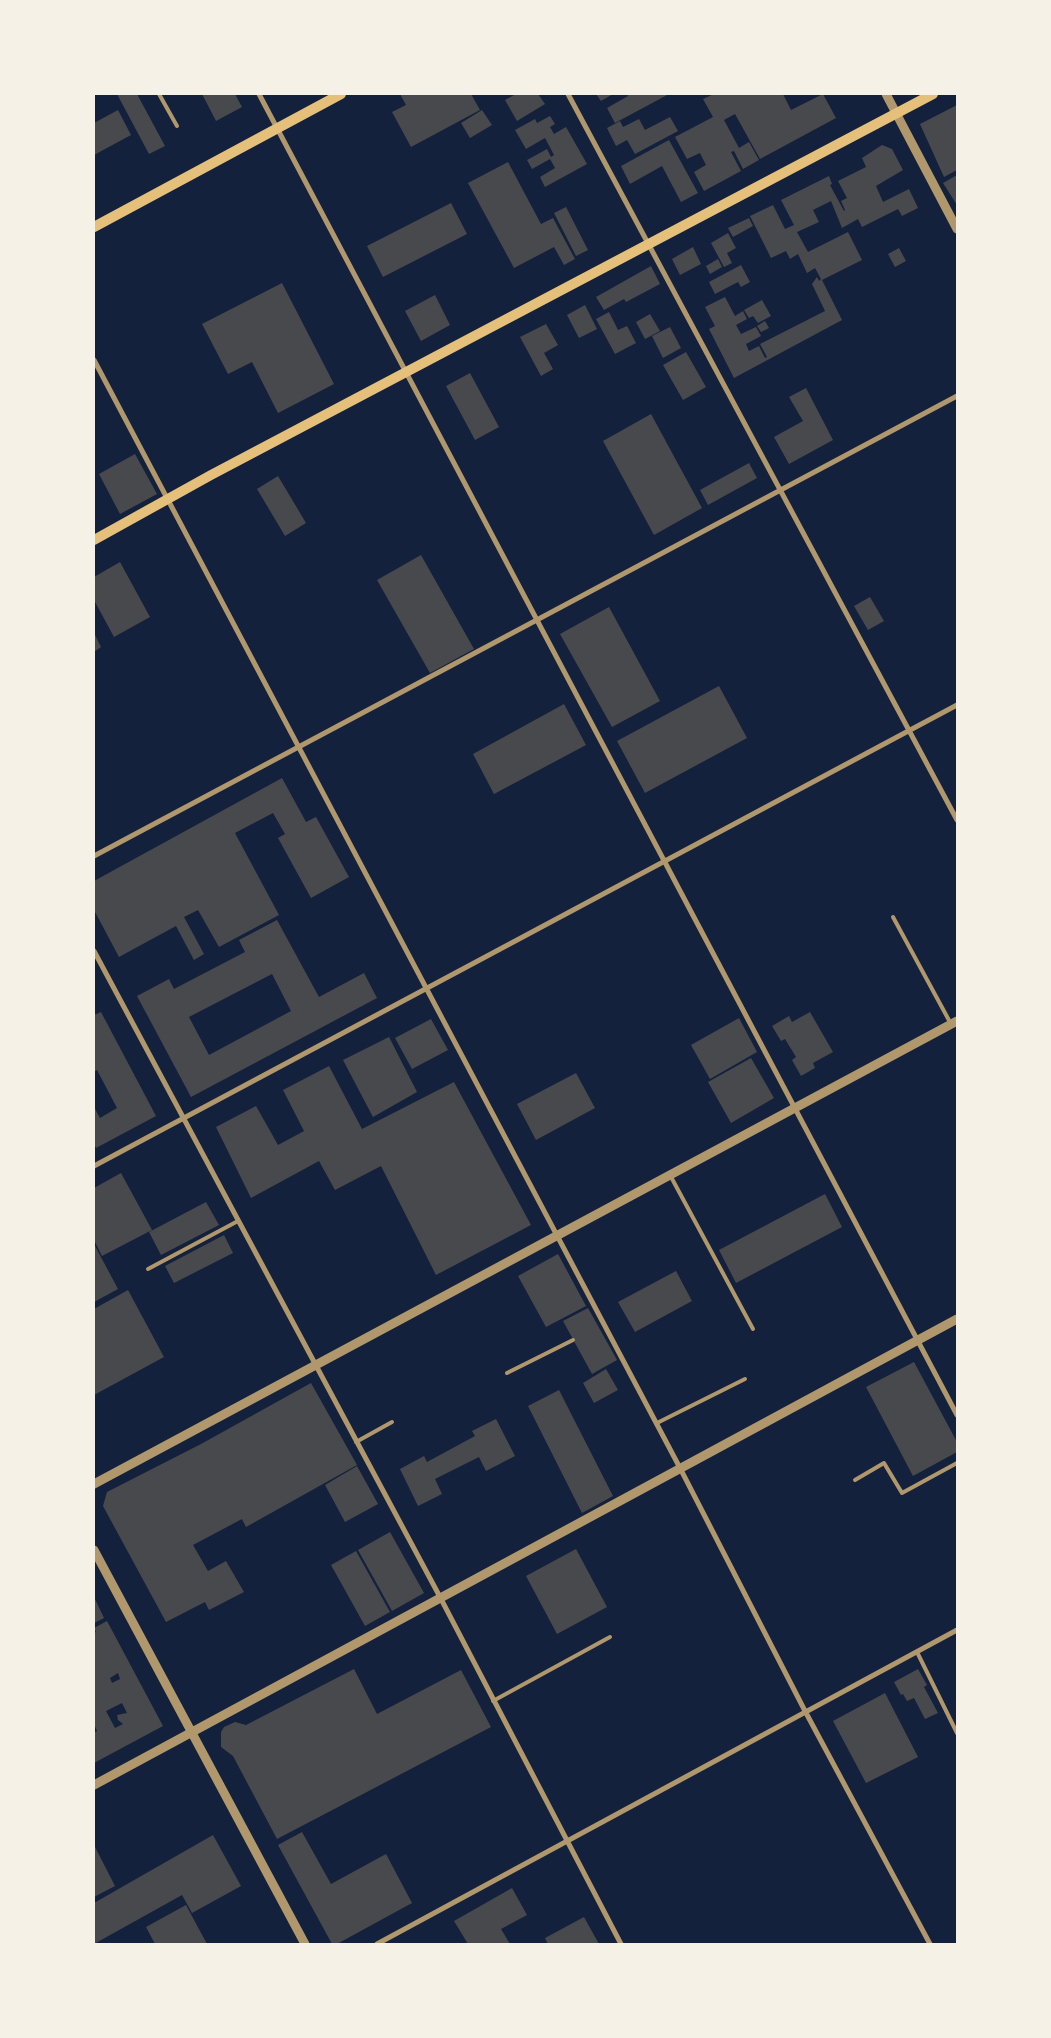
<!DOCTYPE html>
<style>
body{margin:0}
#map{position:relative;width:1051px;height:2038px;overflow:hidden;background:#14213d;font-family:"Open Sans",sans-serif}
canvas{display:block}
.frame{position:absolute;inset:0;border:95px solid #f6f1e7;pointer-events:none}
</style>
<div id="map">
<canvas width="1051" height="2038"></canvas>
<div class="frame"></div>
</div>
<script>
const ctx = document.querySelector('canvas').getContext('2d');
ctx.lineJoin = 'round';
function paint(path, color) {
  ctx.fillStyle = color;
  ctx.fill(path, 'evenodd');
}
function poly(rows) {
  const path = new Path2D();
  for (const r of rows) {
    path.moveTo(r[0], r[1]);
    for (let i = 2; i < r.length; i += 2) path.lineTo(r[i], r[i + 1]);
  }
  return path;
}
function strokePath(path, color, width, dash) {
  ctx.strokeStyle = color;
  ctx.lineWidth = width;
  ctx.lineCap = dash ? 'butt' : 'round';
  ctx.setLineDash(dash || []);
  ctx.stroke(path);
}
const building = poly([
 [117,94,137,94,165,146,149,154],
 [202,94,235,94,242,107,216,121],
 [400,94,471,94,480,110,411,147,392,112,406,105],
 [516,94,538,94,545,104,517,121,505,100],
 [596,94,613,94,601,101],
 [627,94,669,94,615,123,607,108,628,96],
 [714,94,783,94,791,110,823,94,836,118,760,159,735,114,724,120,739,148,749,142,759,160,743,169,734,151,731,152,741,171,704,191,694,172,706,165,700,153,687,159,675,137,713,117,703,99],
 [957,105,957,170,944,177,920,124],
 [118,110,131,135,94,155,94,123],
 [482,110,492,125,470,138,461,123],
 [550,116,555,124,550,127,554,134,566,127,587,164,545,187,540,177,555,168,550,159,532,169,527,160,547,149,551,157,554,155,545,138,526,149,515,130,535,119,537,123],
 [670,117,678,131,635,154,627,140,616,146,607,128,620,121,623,127,639,119,645,130],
 [669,140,698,193,681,202,662,166,630,184,621,166],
 [882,145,892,149,903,170,876,186,883,202,909,189,918,208,902,216,898,209,862,227,858,219,842,228,831,201,813,210,819,222,797,232,808,252,848,232,862,260,822,280,842,320,734,378,709,329,715,326,705,307,725,297,735,316,743,311,747,319,736,325,741,334,756,327,761,336,746,344,749,351,759,346,765,358,767,357,760,344,825,311,812,284,817,277,819,281,821,279,815,268,807,273,798,254,790,259,786,251,771,258,750,216,773,205,785,229,794,225,781,200,829,176,832,184,830,185,844,211,845,210,841,201,847,198,838,181,866,167,862,158],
 [508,162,541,224,553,218,575,259,564,265,554,247,514,268,468,183],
 [957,175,957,205,943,183],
 [451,203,467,234,383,277,367,246],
 [566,207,588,250,576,256,554,213],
 [749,218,753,226,733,237,728,228],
 [728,233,736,248,727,253,732,263,724,267,711,243],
 [693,247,701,264,680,275,672,259],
 [899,248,906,261,895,267,888,254],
 [718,259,722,267,710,274,706,266],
 [741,265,750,282,741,287,738,282,715,294,709,282],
 [651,266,660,284,626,302,624,299,604,310,596,297],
 [282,283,334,384,278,413,252,362,228,374,202,324],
 [435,295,450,325,421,341,405,311],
 [762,300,771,316,758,323,753,316,749,318,744,310],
 [585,305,597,329,579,338,567,315],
 [609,312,618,330,627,326,636,343,615,354,596,319],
 [650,314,660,331,645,339,636,322],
 [765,321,769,328,761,332,757,326],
 [546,324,558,345,544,353,553,369,541,376,520,337],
 [670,327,681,348,663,358,652,336],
 [686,352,706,387,683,400,663,365],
 [470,373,499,427,475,440,446,386],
 [806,388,833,440,789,464,774,437,803,421,789,397],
 [651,414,702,508,654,535,603,441],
 [135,454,157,494,120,514,99,474],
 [749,463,757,478,708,505,700,490],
 [278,476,306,523,285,536,257,489],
 [421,555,474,649,430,673,377,580],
 [120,562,150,617,114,637,94,600,94,577],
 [870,597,884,621,868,630,854,606],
 [609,607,660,701,612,727,560,634],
 [94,633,101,647,94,652],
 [719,686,747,738,645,793,617,741],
 [564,704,586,745,494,794,473,754],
 [282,778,306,822,316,817,349,877,311,898,278,838,285,834,273,813,235,833,279,915,219,947,198,910,184,917,204,954,194,960,176,926,119,957,94,910,94,881],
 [277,920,319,997,364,973,377,998,191,1097,137,996,169,979,174,989,245,952,239,940],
 [272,974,291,1011,209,1055,189,1017],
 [101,1012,156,1116,96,1148,94,1144,94,1107,100,1118,117,1108,97,1070,94,1072,94,1015],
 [810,1012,833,1052,813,1063,815,1068,801,1076,792,1060,796,1057,785,1039,781,1041,772,1026,789,1016,792,1022],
 [739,1018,757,1052,710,1079,691,1045],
 [431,1019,448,1050,412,1069,395,1038],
 [389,1037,417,1092,373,1117,343,1060],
 [751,1058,774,1098,731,1123,708,1082],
 [329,1066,362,1129,454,1082,531,1225,436,1275,381,1166,335,1190,319,1161,251,1198,216,1127,256,1106,278,1145,304,1131,283,1090],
 [576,1073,595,1108,536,1140,517,1104],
 [121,1173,152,1230,102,1256,94,1240,94,1188],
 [825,1194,842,1227,736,1283,719,1250],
 [206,1202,219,1225,161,1255,149,1232],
 [224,1235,233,1253,174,1283,165,1266],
 [94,1244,118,1289,94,1302],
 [558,1254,586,1306,546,1327,518,1276],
 [676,1271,692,1301,635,1332,618,1302],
 [128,1290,164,1357,94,1395,94,1309],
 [588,1308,617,1360,592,1374,563,1321],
 [914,1362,957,1442,957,1452,913,1476,866,1387],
 [606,1369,618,1390,594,1403,583,1383],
 [311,1383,357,1465,246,1527,242,1519,193,1545,208,1571,226,1561,244,1592,209,1610,205,1602,166,1622,103,1506,107,1492,201,1444],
 [559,1390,613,1496,582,1513,528,1406],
 [496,1419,515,1456,486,1471,479,1457,435,1479,442,1494,418,1506,400,1469,424,1456,427,1462,475,1436,472,1431],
 [357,1466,378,1504,345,1522,325,1485],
 [390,1532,424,1593,392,1611,358,1550],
 [576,1549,607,1607,557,1634,526,1576],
 [356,1551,390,1612,365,1626,331,1565],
 [94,1597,104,1618,94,1623],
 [107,1621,163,1726,94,1763,94,1733,97,1731,94,1724,94,1633,96,1632,94,1628],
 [118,1673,120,1679,112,1683,110,1678],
 [122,1703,127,1713,117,1715,118,1720,123,1724,115,1728,106,1711],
 [354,1669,377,1714,461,1670,491,1727,277,1839,233,1756,221,1747,221,1732,224,1727,235,1722,246,1725],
 [918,1669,927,1685,924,1687,938,1713,925,1719,914,1698,907,1701,903,1694,901,1695,894,1682],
 [885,1693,918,1757,866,1783,833,1721],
 [302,1832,331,1884,386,1854,412,1903,337,1944,332,1944,278,1845],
 [213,1835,241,1886,192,1913,182,1895,94,1944,94,1903],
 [94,1845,115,1886,94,1897],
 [512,1888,527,1915,501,1929,510,1944,468,1944,454,1921],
 [186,1905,207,1944,155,1944,146,1927],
 [584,1917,599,1944,548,1944,545,1938]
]);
const service = poly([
 [159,94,177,126],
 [893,917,951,1024],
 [670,1175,753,1329],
 [148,1269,238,1221],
 [507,1373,573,1340],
 [657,1423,745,1379],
 [356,1442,392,1422],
 [855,1480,884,1463,902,1493,957,1463],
 [917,1652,957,1733],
 [493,1701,610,1637]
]);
const minor = poly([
 [259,94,957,1415],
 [568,94,957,820],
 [94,360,680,1468,805,1711,930,1944],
 [94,856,957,396],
 [94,951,440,1597,621,1944],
 [94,1166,957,705],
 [377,1944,957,1630]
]);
const tertiary = poly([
 [886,94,957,229],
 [94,1484,957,1021],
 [94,1550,305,1944],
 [94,1785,957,1319]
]);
const secondary = poly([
 [94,227,341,94],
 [94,540,211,475,933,94]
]);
paint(building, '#48494c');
strokePath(service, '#b1986c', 4);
strokePath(minor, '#b1986c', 5);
strokePath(tertiary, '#b1986c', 9);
strokePath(secondary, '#e5c07b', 10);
</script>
